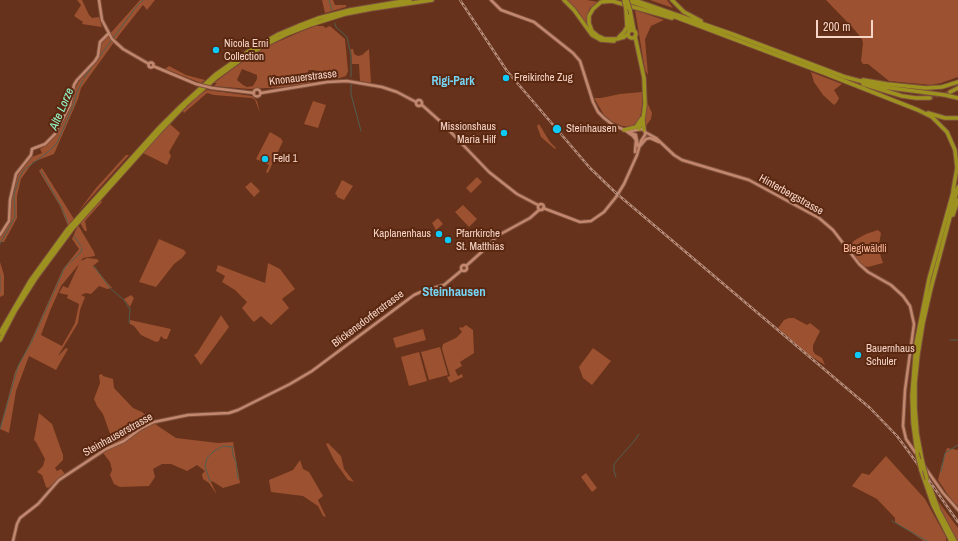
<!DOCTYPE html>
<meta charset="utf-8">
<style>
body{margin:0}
#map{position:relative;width:958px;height:541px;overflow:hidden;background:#66321b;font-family:"Archivo Narrow",sans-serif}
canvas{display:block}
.scale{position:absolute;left:816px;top:20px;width:57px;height:18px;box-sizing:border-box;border:2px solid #f6d5c7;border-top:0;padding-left:5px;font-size:12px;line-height:14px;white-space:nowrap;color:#f6d5c7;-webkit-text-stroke:3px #5a2710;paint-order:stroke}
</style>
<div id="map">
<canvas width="958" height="541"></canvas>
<div class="scale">200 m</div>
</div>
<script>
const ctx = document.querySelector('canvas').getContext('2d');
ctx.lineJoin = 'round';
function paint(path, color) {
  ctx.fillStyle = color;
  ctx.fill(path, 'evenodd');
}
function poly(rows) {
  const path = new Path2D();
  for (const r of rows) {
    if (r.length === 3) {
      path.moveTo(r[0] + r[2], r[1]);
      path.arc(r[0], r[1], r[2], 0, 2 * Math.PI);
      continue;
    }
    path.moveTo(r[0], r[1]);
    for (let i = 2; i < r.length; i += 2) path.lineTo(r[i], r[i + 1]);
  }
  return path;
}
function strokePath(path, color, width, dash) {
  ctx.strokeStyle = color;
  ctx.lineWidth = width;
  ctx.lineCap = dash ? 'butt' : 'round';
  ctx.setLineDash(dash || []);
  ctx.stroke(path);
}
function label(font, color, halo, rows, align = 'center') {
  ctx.font = font + ' "Archivo Narrow",sans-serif';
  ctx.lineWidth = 4;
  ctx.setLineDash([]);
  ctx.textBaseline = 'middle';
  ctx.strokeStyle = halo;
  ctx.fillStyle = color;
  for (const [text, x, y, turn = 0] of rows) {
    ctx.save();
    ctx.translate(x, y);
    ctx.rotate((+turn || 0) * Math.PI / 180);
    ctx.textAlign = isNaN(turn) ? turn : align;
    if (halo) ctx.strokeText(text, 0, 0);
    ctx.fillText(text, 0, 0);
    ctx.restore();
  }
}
const green = poly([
 [77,0,82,0,89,15,92,18,99,17,102,27,82,24,83,22,74,16,81,5],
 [140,0,155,0,147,10,143,5,120,34,81,88,78,99,54,154,33,162,21,179,17,196,17,218,4,242,0,242,0,237,10,222,11,197,17,176,32,157,42,153,40,149,53,139,60,129,72,104,75,88,80,80,89,70,100,56,100,45],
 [322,0,333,0,335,5,346,5,346,7,325,13],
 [567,0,587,0,598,2,590,8,587,16,587,25,578,11],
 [650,0,667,0,673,8],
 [826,0,958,0,958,77,941,83,931,85,889,81,868,64,863,64,861,61,863,43,862,39,853,28],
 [635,10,664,20,651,26,645,39,648,75,645,70],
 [315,26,324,26,325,28,330,26,345,39,348,71,346,76,340,78,320,79,319,79,321,71,308,70,310,83,285,87,249,89,214,86,217,83,214,83,238,65,264,48,300,32],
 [242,69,257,75,257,79,253,86,247,87,243,85,237,80],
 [351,49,353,49,354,54,358,56,362,55,369,49,371,83,360,81,359,64,352,64],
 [169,66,186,75,205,80,201,83,165,69],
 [811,72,842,84,834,90,839,98,837,102,834,105,823,95,814,82],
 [207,90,252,96,257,101,260,113,255,100,252,98,214,95,207,93,184,113,183,111,198,96],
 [642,92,642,107,640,118,638,122,631,127,622,126,611,121,604,115,594,98,601,98,620,94],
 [313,101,326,105,318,128,304,124],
 [647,102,652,113,651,119,646,126,645,125],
 [170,124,180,133,169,152,171,156,167,165,143,153],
 [539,124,550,142,556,148,555,149,541,137,537,126],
 [270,132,282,139,281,140,283,141,268,173,266,172,269,165,256,159],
 [126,155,129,155,78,212,96,188],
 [42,168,74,219,68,226,60,206,39,171],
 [477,177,482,182,471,193,466,188],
 [342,180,353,186,344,200,337,197,337,195,335,194],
 [251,182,260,191,254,197,245,187],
 [101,200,102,202,85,221,87,231,85,231,80,223],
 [463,205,477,219,469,227,455,212],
 [438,218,443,224,436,230,432,223],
 [78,225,94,252,95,256,83,258,81,261,87,258,97,259,99,261,93,266,112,288,107,289,99,286,91,294,86,293,81,295,85,297,80,310,78,323,58,356,66,348,68,349,56,370,29,356,16,391,9,433,0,429,15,372,30,343,63,269,79,249,72,239],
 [79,264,68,288,63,286,59,293,68,295,67,298,79,304,75,323,62,346,41,335,50,311,61,286],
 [878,230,881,233,879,244,879,251,883,263,868,267,864,266,857,260,847,247,855,240,866,234],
 [159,239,184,250,186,253,182,258,174,264,156,287,139,282],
 [0,262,4,275,4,295,0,297],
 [268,263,280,269,295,289,282,299,289,308,271,325,261,316,254,322,251,319,242,308,247,302,235,290,222,282,225,276,216,271,218,265,265,283],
 [131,295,134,298,130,307,124,299],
 [221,315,229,327,201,365,194,355,197,353],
 [789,318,794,318,807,325,810,323,820,331,813,345,813,351,815,354,822,358,825,365,809,355,778,328,784,320],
 [130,320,171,329,167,339,164,339,161,336,159,341,156,342,141,335,134,326,130,324],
 [466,325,473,330,474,353,460,362,462,366,455,370,458,376,462,374,463,377,450,383,447,377,450,376,442,349,443,344,456,338,462,332,459,328,461,327,462,328],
 [423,329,426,340,396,348,393,338],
 [440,347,448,375,429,380,421,352],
 [593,348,611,361,592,385,583,378,579,367],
 [419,352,427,381,409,386,401,357],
 [102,374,103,376,113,379,114,388,133,408,142,412,158,426,176,438,218,443,233,442,240,483,223,488,212,481,211,482,217,495,209,483,203,479,202,474,205,471,197,465,187,471,171,464,162,464,153,469,155,477,149,486,120,487,114,484,110,475,112,470,110,462,100,449,105,443,113,442,103,414,97,406,94,399,100,383,99,375],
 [39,413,52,424,63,455,63,460,55,468,57,471,61,469,65,474,48,488,46,487,42,475,37,472,43,466,45,459,36,442,34,440],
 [328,443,341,456,344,469,354,482,348,480,335,462,326,444],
 [947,448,958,450,958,506,952,501,938,480,941,467],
 [886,456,925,499,946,537,946,541,924,541,895,522,895,518,877,499,852,486,862,473,869,475],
 [300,460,303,469,309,472,323,496,318,500,326,517,323,516,318,506,303,496,271,492,269,480,293,470],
 [586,473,597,488,592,492,581,477],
 [935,497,958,528,958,541,955,538]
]);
const stream = poly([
 [329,0,332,10],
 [335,23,336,27,347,37,351,55,351,77],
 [84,78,136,7,143,0],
 [351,84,351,94,361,131],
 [41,171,61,206,68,223],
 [74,236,81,246],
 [0,244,15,217,14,194,20,176,24,170,48,152,57,143,74,104,77,92,83,80],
 [94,266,110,288],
 [0,275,0,291],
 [111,289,124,300,129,308,130,308,129,323],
 [950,340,958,340],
 [0,429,18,366,32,341,65,267,81,252,82,248],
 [233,447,232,447,233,455,236,462,238,479],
 [941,472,945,453,958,445],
 [616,477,614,471,614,464,635,440,639,434],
 [210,481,205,467,207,458,213,452,223,446,232,447],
 [892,521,927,541]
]);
const highwayTunnel = poly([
 [930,98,950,92]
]);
const secondary = poly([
 [99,0,102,20,112,39,123,49,149,64],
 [491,0,501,10,534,22,573,53,580,61,593,102,598,112,604,118,613,125,636,135],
 [151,65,2.5],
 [153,66,196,84],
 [212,88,254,93],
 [257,93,3.5],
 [261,93,327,82,347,81,382,87,397,92,416,102],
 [419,103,3],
 [422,105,441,122,489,172,517,194,538,205],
 [626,131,633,136,636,140,635,152],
 [645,132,656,138,674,155,682,160,749,180,819,218,833,230,859,264,868,272,891,285,903,296,910,306,914,324,905,390,903,426,906,439,917,455],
 [636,136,638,146],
 [640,146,646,139,650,138,659,142],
 [541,207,3],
 [543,208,580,222,591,221,604,212,616,197,624,184,637,155,641,141,645,135,645,131,642,129,631,131],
 [0,235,9,221,10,200,16,174,31,155,32,149,45,144,55,134,70,105,74,85,77,80,95,61,98,56,100,42,108,34],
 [464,268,3],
 [466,266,486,248,497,236,530,218,539,210],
 [924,466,943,493,958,510],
 [13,541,17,524,20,518,38,504,59,480,106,449,124,441,140,429,154,422,188,415,229,413,238,410,290,384,312,371,414,295,423,291,444,285,462,270]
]);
const highway = poly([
 [564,0,574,10,592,35,601,40,614,41],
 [626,0,665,13,824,73,918,110,932,117,947,132,955,150,957,168,953,191],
 [634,0,732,34,845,77,883,87,945,95,958,98],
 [672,0,684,12,701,21],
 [630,10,634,31],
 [632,34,4],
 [629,32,630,26,629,16],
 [628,34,624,37,617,39,605,39,598,36,592,31,589,23,589,16,593,9,601,2,612,1,672,18],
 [635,36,644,78,645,104,643,120,644,130],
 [619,37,624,32,627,27,626,9],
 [863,80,887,84,926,88,942,87,958,82],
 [863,84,902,96,916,98,930,98],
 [950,92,958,88],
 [928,113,945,118,958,118],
 [639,129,642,121],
 [624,130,636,127,642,118],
 [953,215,958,200],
 [0,333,30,281,67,230,158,129,181,106,215,75,252,49,279,34,298,26,319,18,350,10,410,0],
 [0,340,15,311,36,278,73,228,161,130,186,104,217,77,239,61,263,46,287,34,310,25,345,14,371,9,432,0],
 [917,453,913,423,912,396,916,344,929,279,954,189],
 [922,460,917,433,915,408,915,383,918,354,923,323,931,288,958,187],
 [921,470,933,505,951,541],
 [927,479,939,511,955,541]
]);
const rail = poly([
 [460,0,507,71,590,168,616,193,870,408,897,436,914,459,958,522]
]);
const secondaryBridge = poly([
 [196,84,212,88]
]);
const highwayBridge = poly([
 [624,0,626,9],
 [627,0,630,10],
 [917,453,921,470],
 [922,460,927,479]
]);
const markers = [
 [216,50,4,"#0dcafa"],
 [506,78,4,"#0dcafa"],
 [557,129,5,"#0dcafa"],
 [504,133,4,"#0dcafa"],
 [265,159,4,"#0dcafa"],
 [439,234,4,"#0dcafa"],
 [448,240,4,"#0dcafa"],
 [858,355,4,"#0dcafa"]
];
const poiNames = [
 ["Nicola Erni",224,44],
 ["Collection",224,57],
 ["Freikirche Zug",514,78],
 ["Missionshaus",496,127,"right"],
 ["Maria Hilf",496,140,"right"],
 ["Steinhausen",566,129],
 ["Feld 1",273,159],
 ["Kaplanenhaus",431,234,"right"],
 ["Pfarrkirche",456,234],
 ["St. Matthias",456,247],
 ["Bauernhaus",866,349],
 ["Schuler",866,362]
];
const streetNames = [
 ["Knonauerstrasse",303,78,-7],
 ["Hinterbergstrasse",791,195,29],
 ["Blickensdorferstrasse",368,319,-37],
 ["Steinhauserstrasse",118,435,-29]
];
const parkNames = [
 ["Blegiwäldli",865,249]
];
const neighbourhoodNames = [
 ["Rigi-Park",453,82]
];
const waterNames = [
 ["Alte Lorze",62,109,-67]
];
const quarterNames = [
 ["Steinhausen",454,293]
];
paint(green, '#9c5130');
strokePath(stream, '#515f51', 1);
strokePath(highwayTunnel, '#7c4a35', 3.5, [3.5, 2]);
strokePath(secondary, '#7d503c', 4.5);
strokePath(highway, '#7d503c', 5.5);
strokePath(secondary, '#c3876e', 2.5);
strokePath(highway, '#9d9120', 3.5);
strokePath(rail, '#b68c7a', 2.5);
strokePath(rail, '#5a2710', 1, [3]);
strokePath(secondaryBridge, '#7d503c', 4.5, []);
strokePath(highwayBridge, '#7d503c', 5.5, []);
strokePath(secondaryBridge, '#c3876e', 2.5);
strokePath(highwayBridge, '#9d9120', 3.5);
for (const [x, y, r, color] of markers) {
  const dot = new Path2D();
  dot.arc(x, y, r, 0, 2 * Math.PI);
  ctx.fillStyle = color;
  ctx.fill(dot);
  strokePath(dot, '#5a2710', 1.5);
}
label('11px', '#f6d5c7', '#5a2710', poiNames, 'left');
label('11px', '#f6d5c7', '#5a2710', streetNames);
label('11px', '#fbb79b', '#5a2710', parkNames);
label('bold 12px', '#76d4f5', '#5a2710', neighbourhoodNames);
label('italic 12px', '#96fece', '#5a2710', waterNames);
label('bold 13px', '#76d4f5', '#5a2710', quarterNames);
</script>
